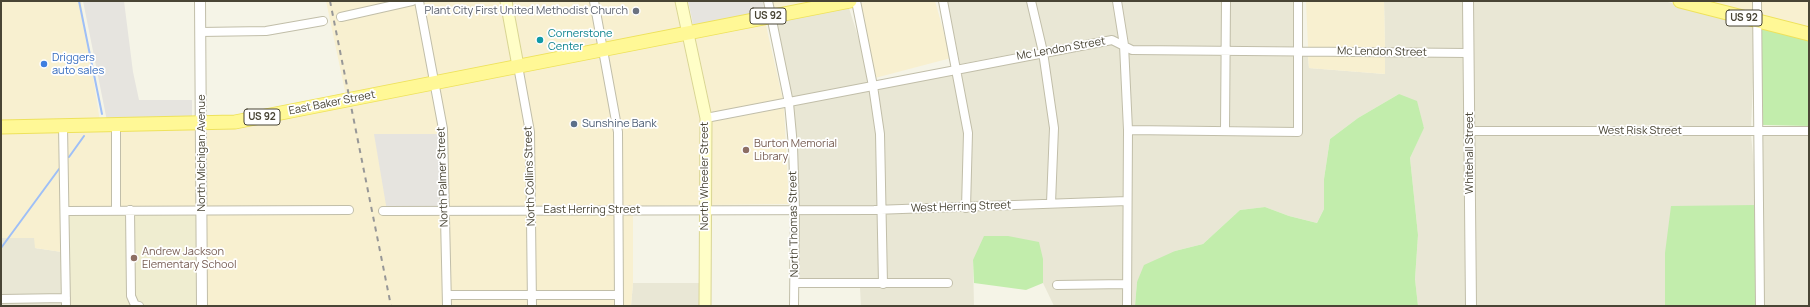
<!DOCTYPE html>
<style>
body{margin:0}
#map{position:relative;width:1810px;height:307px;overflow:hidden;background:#f5f4e7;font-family:Manrope,sans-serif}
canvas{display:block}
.frame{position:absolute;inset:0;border:2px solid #494535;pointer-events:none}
</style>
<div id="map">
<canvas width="1810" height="307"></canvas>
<div class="frame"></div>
</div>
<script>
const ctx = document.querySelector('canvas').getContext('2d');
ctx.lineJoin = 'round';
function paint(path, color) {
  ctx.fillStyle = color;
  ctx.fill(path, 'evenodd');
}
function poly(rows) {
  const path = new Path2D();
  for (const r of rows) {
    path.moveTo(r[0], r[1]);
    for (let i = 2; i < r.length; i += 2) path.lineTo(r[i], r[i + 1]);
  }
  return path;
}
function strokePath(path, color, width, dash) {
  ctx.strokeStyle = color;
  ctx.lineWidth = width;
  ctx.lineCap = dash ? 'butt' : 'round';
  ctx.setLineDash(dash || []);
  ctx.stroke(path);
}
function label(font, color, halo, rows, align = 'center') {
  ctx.font = font + ' Manrope,sans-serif';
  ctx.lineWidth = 3.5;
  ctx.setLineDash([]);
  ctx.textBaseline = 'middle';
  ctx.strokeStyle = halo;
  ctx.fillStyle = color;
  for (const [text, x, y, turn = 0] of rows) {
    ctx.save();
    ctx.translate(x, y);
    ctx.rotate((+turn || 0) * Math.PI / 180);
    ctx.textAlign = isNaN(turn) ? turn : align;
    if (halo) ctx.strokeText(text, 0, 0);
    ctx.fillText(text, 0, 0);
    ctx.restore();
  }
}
const residential = poly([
 [947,1,1028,1,1038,49,960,64],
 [1035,1,1113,1,1119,38,1112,36,1045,47],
 [1121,1,1222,1,1222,46,1133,46,1127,42],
 [1229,1,1295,1,1296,47,1230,46],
 [1384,1,1464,1,1465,49,1385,48],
 [1471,1,1664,1,1753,24,1754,61,1751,127,1671,127,1670,125,1474,127],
 [848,5,862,49,869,82,791,98,775,19],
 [1112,44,1120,48,1124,130,1123,197,1055,199,1047,55],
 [1128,52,1222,54,1222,126,1131,126],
 [1230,54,1296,55,1294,128,1229,126],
 [1303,55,1308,55,1309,68,1385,74,1385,56,1465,57,1467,306,1418,306,1415,279,1418,235,1410,158,1424,127,1399,94,1358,118,1330,139,1324,179,1324,209,1317,223,1289,216,1265,207,1240,210,1203,244,1175,251,1137,282,1135,306,1130,306,1131,134,1301,136],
 [1040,57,1051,128,1048,199,969,204,972,133,961,72],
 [954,73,965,134,962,204,885,206,877,89],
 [870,90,877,134,878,206,799,206,793,106],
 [1474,135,1751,135,1755,175,1755,205,1665,253,1665,306,1477,306,1474,247],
 [1762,135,1809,135,1809,306,1763,306],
 [1123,206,1123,306,1054,306,1043,283,1043,259,973,260,974,306,861,306,860,288,951,287,951,279,887,280,885,214],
 [799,214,878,214,880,280,798,279],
 [1,238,35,238,35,248,62,252,62,294,1,295],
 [633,283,701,283,701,306,631,306],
 [62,302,62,306,1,306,1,303]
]);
const commercial = poly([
 [1,1,81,1,100,121,1,123],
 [326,1,393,1,337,14,339,22,416,4,429,79,346,96],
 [432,1,502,1,514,63,436,78,423,3],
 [509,1,590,1,599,46,521,62],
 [597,1,677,1,683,30,606,45],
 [771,1,828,1,773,10],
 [871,1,935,1,951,58,875,78,860,3],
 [1306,1,1384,1,1385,48,1308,47],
 [1696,1,1753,1,1753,16],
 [1760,1,1809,1,1809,30,1760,18],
 [765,21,783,100,709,114,692,36],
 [684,38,702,119,701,205,623,206,621,131,608,53],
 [601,54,614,132,615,206,534,206,522,69],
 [1308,55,1385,56,1385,74,1309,68],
 [515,71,526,132,527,206,448,206,438,86],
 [431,87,439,130,441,206,380,207,379,214,441,214,444,306,205,306,205,214,353,214,353,207,205,206,205,127],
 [784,108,789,204,709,205,710,122],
 [198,128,198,206,120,206,120,129],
 [112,129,112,206,68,207,67,130],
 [60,130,62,252,35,248,34,238,1,238,1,131],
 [448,214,527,214,528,291,451,291],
 [535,214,615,214,615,291,535,291],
 [623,214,633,215,633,283,631,306,623,306],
 [451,299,528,299,528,306,451,306],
 [535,299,615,299,616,306,535,306]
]);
const education = poly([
 [202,210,202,306,66,306,65,211]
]);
const green = poly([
 [1761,26,1809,39,1809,126,1762,125],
 [1399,94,1417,101,1424,128,1410,158,1418,235,1415,279,1418,306,1135,306,1137,282,1144,265,1175,251,1203,244,1240,210,1265,207,1289,216,1317,223,1324,209,1324,179,1330,139,1358,118],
 [1755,205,1756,306,1665,306,1665,253,1671,206],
 [984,236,1008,236,1039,242,1043,259,1043,283,1026,290,974,283,973,260]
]);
const parking = poly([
 [83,1,124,1,133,72,139,100,192,100,192,119,107,121],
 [688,1,763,1,765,14,694,28],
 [374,134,443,134,444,210,387,211]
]);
const stream = poly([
 [79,1,102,114],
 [69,157,84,136],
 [1,248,59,169]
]);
const minor = poly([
 [419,1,443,129,447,306],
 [594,1,618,132,619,306],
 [768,1,789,103,793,146,795,210,794,306],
 [856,1,873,86,880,134,883,284],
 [943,1,968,133,966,208],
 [1031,1,1043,52,1054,128,1051,203],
 [1117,1,1124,45,1128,130,1127,306],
 [1757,1,1760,306],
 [341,17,412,1],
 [200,32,266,31,323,21],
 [518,66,530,132,532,306],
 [706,118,1112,40,1132,50,1468,53],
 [116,125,116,210],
 [63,126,66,306],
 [1128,130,1298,132,1298,1],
 [1225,130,1226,1],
 [1470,131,1809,131],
 [130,210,131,296,135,305,139,306],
 [65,211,349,210],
 [383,211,874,210,1127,201],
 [795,283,948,283],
 [1057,285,1126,284],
 [447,295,619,295],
 [1,299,66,298]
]);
const tertiary = poly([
 [200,1,202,306],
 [1468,1,1471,306]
]);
const secondary = poly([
 [506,1,518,66],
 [681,1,706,118,705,306]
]);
const primary = poly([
 [1680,1,1809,34],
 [1,127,235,122,850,1]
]);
const rail = poly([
 [330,1,391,306]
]);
const markers = [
 [636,11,4,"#6b7280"],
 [540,40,4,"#0f9aa8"],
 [44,64,4,"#3f7fe0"],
 [574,124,4,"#5c6f8a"],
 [746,150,4,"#8d6e63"],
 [134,258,4,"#8d6e63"]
];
const shields = [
 [768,16,36],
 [1744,18,36],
 [262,117,36]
];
const shieldNames = [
 ["US 92",768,16],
 ["US 92",1744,18],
 ["US 92",262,117]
];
const worshipNames = [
 ["Plant City First United Methodist Church",628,11]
];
const cultureNames = [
 ["Cornerstone",548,34],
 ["Center",548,47]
];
const streetNames = [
 ["Mc Lendon Street",1061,49,-10],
 ["Mc Lendon Street",1382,52,1],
 ["East Baker Street",332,103,-11],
 ["West Risk Street",1640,131],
 ["North Michigan Avenue",202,153,-90],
 ["Whitehall Street",1470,153,-90],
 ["North Collins Street",530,176,-92],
 ["North Wheeler Street",705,176,-90],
 ["North Palmer Street",443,177,-92],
 ["West Herring Street",961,207,-2],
 ["East Herring Street",592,210],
 ["North Thomas Street",794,224,-91]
];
const shopNames = [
 ["Driggers",52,58],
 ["auto sales",52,71]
];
const serviceNames = [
 ["Sunshine Bank",582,124]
];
const educationNames = [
 ["Burton Memorial",754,144],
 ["Library",754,157],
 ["Andrew Jackson",142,252],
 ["Elementary School",142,265]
];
paint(residential, '#e9e7d5');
paint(commercial, '#f8f0d0');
paint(education, '#efedd0');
paint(green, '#c2edac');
paint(parking, '#e6e4df');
strokePath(stream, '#9ebff7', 2);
strokePath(minor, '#c1bea9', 10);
strokePath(tertiary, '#c1bea9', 12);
strokePath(secondary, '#d9d593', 13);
strokePath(primary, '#eee25c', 15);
strokePath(minor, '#fff', 8);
strokePath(tertiary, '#fff', 10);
strokePath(secondary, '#fffec7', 11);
strokePath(primary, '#fff896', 13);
strokePath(rail, '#979797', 2, [5, 5]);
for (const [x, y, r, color] of markers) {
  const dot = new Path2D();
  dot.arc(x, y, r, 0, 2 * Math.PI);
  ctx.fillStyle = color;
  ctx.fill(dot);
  strokePath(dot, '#fff', 1.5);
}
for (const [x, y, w] of shields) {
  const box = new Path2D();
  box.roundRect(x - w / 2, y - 8, w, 16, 3);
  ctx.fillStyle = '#fff';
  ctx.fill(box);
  strokePath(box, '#494535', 1);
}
label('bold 10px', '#494535', null, shieldNames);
label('11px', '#5b616d', '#fff', worshipNames, 'right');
label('11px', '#0d838f', '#fff', cultureNames, 'left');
label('11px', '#494535', '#fff', streetNames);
label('11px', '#366cbe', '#fff', shopNames, 'left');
label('11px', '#4e5e75', '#fff', serviceNames, 'left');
label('11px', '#785e54', '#fff', educationNames, 'left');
</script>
